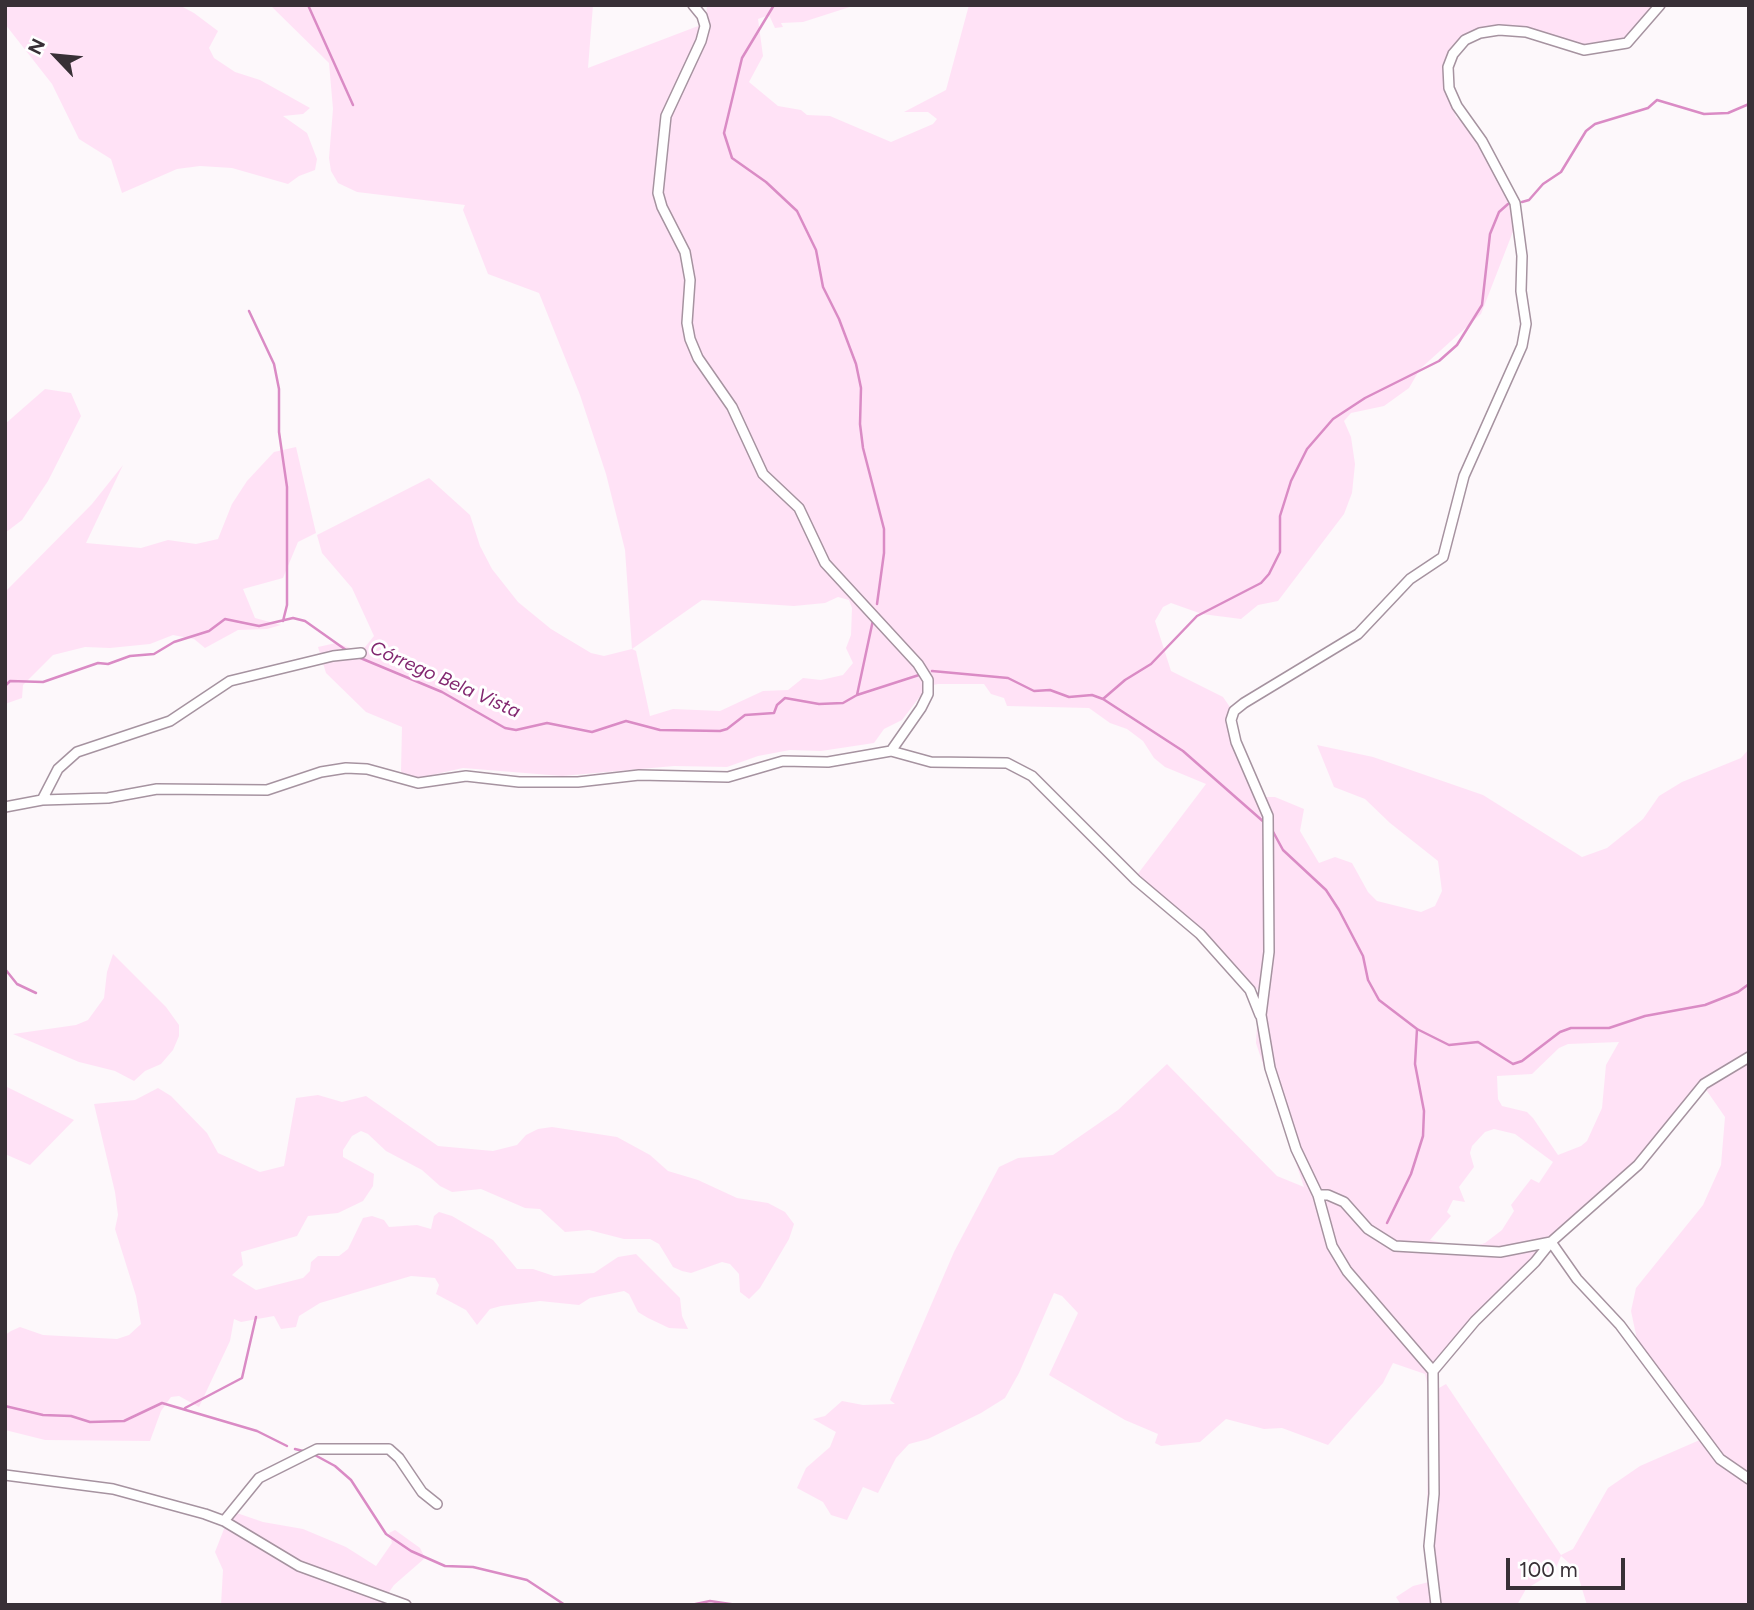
<!DOCTYPE html>
<meta charset="utf-8">
<style>
body{margin:0}
#map{position:relative;width:1754px;height:1610px;overflow:hidden;background:#fdf8fb;font-family:Figtree,sans-serif}
canvas{display:block}
.frame{position:absolute;inset:0;border:7px solid #383036;pointer-events:none}
.north{position:absolute;left:21px;top:21px;width:70px;height:70px;-webkit-text-stroke:5px #fff;paint-order:stroke;rotate:296deg;font-size:19px;font-weight:700;line-height:28px;text-align:center;color:#383036}
.north::after{content:'';display:block;margin:auto;width:24px;height:32px;background:#383036;clip-path:polygon(50% 0,100% 100%,50% 72%,0 100%)}
.scale{position:absolute;left:1506px;top:1558px;width:119px;height:32px;box-sizing:border-box;border:4px solid #383036;border-top:0;padding-left:9px;font-size:21px;line-height:24px;white-space:nowrap;color:#383036;-webkit-text-stroke:5px #fff;paint-order:stroke}
</style>
<div id="map">
<canvas width="1754" height="1610"></canvas>
<div class="frame"></div>
<div class="north">N</div>
<div class="scale">100 m</div>
</div>
<script>
const ctx = document.querySelector('canvas').getContext('2d');
ctx.lineJoin = 'round';
function paint(path, color) {
  ctx.fillStyle = color;
  ctx.fill(path, 'evenodd');
}
function poly(rows) {
  const path = new Path2D();
  for (const r of rows) {
    path.moveTo(r[0], r[1]);
    for (let i = 2; i < r.length; i += 2) path.lineTo(r[i], r[i + 1]);
  }
  return path;
}
function strokePath(path, color, width, dash) {
  ctx.strokeStyle = color;
  ctx.lineWidth = width;
  ctx.lineCap = dash ? 'butt' : 'round';
  ctx.setLineDash(dash || []);
  ctx.stroke(path);
}
function label(font, color, halo, rows, align = 'center') {
  ctx.font = font + ' Figtree,sans-serif';
  ctx.lineWidth = 6;
  ctx.setLineDash([]);
  ctx.textBaseline = 'middle';
  ctx.strokeStyle = halo;
  ctx.fillStyle = color;
  for (const [text, x, y, turn = 0] of rows) {
    ctx.save();
    ctx.translate(x, y);
    ctx.rotate((+turn || 0) * Math.PI / 180);
    ctx.textAlign = isNaN(turn) ? turn : align;
    if (halo) ctx.strokeText(text, 0, 0);
    ctx.fillText(text, 0, 0);
    ctx.restore();
  }
}
const green = poly([
 [5,5,179,5,194,13,218,31,209,48,214,58,235,72,260,80,310,108,303,114,283,116,307,133,317,159,315,170,299,176,288,184,232,168,200,166,177,169,122,193,111,159,79,139,52,84,5,24],
 [270,5,593,5,588,68,706,23,707,5,856,5,803,22,781,23,783,27,775,28,769,15,758,19,763,56,749,82,778,106,801,110,807,115,830,116,891,142,933,124,937,119,928,112,904,112,946,90,969,5,1661,5,1639,37,1626,47,1559,44,1522,34,1484,34,1456,45,1445,84,1456,117,1479,135,1505,182,1514,229,1481,314,1420,369,1409,388,1384,406,1351,413,1344,421,1351,437,1355,464,1352,493,1344,514,1278,601,1258,605,1241,619,1202,614,1171,603,1163,607,1155,621,1171,671,1223,697,1232,710,1236,744,1264,797,1275,797,1304,809,1300,831,1319,863,1335,857,1352,863,1368,892,1377,901,1421,912,1435,906,1442,891,1438,861,1390,823,1365,799,1334,787,1317,745,1373,757,1483,795,1582,857,1607,848,1643,819,1659,796,1682,782,1741,758,1749,749,1749,1605,1587,1605,1576,1569,1561,1556,1554,1572,1526,1589,1517,1605,1401,1605,1396,1597,1413,1586,1429,1582,1427,1506,1430,1395,1425,1374,1393,1363,1383,1383,1328,1445,1282,1428,1264,1429,1226,1419,1200,1442,1161,1446,1155,1443,1158,1434,1125,1420,1049,1375,1078,1313,1062,1296,1054,1293,1019,1373,1005,1398,981,1413,928,1439,909,1444,896,1458,878,1493,863,1487,847,1520,831,1515,823,1502,797,1488,806,1468,830,1447,836,1432,813,1419,825,1416,842,1401,863,1405,895,1404,890,1400,954,1252,999,1167,1018,1158,1053,1155,1118,1110,1167,1064,1277,1176,1304,1187,1256,1043,1259,991,1137,875,1206,784,1165,767,1154,758,1143,741,1127,729,1110,723,1089,708,1007,706,1004,698,991,694,984,684,938,684,928,686,902,720,884,729,874,743,821,751,790,750,758,756,727,767,674,766,562,776,463,768,414,779,404,776,401,771,402,727,366,712,326,673,318,647,336,643,353,649,365,647,374,636,352,588,322,553,317,535,429,478,470,515,480,546,492,569,518,602,551,629,591,653,604,656,632,649,625,550,606,474,580,395,539,293,488,274,463,210,465,205,357,192,338,183,331,171,329,158,333,109,329,63],
 [838,597,849,600,852,608,851,635,846,648,853,663,843,675,821,680,803,678,788,690,763,691,720,711,673,709,650,716,636,651,632,649,702,600,794,606,825,603],
 [1619,1042,1606,1065,1602,1108,1587,1141,1581,1146,1558,1155,1533,1118,1527,1112,1502,1106,1498,1099,1497,1076,1532,1074,1559,1048,1568,1044],
 [1700,1081,1725,1117,1721,1165,1703,1205,1636,1288,1631,1311,1639,1349,1702,1439,1640,1466,1608,1488,1573,1549,1561,1555,1446,1384,1439,1388,1437,1371,1568,1221,1645,1153],
 [1494,1129,1515,1134,1553,1162,1539,1183,1531,1179,1511,1205,1514,1211,1502,1230,1485,1243,1467,1249,1430,1240,1451,1216,1447,1212,1453,1200,1465,1202,1459,1187,1474,1167,1470,1153,1472,1146,1485,1132],
 [45,389,71,393,81,416,48,481,22,520,5,533,5,424],
 [296,447,316,533,298,542,283,578,243,589,255,618,281,625,267,629,238,630,205,648,194,639,173,635,150,644,110,648,85,647,53,655,23,685,22,698,5,704,5,592,92,504,123,465,86,543,141,548,168,540,196,544,218,539,232,504,247,481,274,452],
 [113,954,166,1007,179,1025,179,1036,173,1050,161,1064,145,1071,134,1081,115,1071,79,1062,13,1034,76,1025,88,1020,104,998,107,972],
 [5,1086,74,1120,30,1165,5,1154],
 [158,1088,171,1096,207,1133,218,1153,260,1172,284,1166,296,1098,318,1095,342,1102,366,1096,438,1146,493,1151,517,1145,526,1135,538,1129,552,1127,617,1137,650,1155,668,1171,698,1180,737,1198,768,1203,785,1212,794,1224,789,1239,760,1288,749,1299,740,1292,739,1274,730,1264,722,1262,691,1273,682,1271,673,1267,659,1244,650,1239,624,1239,589,1230,565,1232,540,1209,525,1208,481,1189,452,1192,440,1186,422,1170,386,1151,368,1134,361,1131,352,1136,343,1150,343,1157,374,1174,373,1186,363,1201,338,1213,308,1216,297,1236,241,1252,243,1265,232,1275,256,1290,303,1278,310,1271,311,1262,318,1256,339,1256,348,1249,363,1218,372,1216,384,1220,389,1227,417,1225,431,1229,434,1216,439,1212,452,1216,493,1240,517,1269,533,1269,554,1276,594,1273,618,1257,636,1254,680,1298,682,1316,688,1329,669,1328,648,1318,638,1312,629,1294,624,1291,590,1298,579,1305,540,1301,501,1306,490,1309,477,1325,466,1310,436,1294,439,1285,435,1278,411,1276,320,1303,299,1316,296,1327,281,1329,274,1316,241,1322,234,1319,230,1341,199,1407,179,1396,171,1397,161,1411,150,1441,45,1440,5,1430,5,1335,11,1331,20,1327,43,1335,117,1339,129,1335,141,1324,136,1296,115,1229,118,1215,115,1192,94,1104,135,1100],
 [231,1511,263,1522,303,1529,346,1547,376,1566,392,1543,389,1533,395,1530,420,1548,425,1558,394,1585,380,1605,221,1605,223,1570,215,1552]
]);
const stream = poly([
 [308,5,353,105],
 [774,5,742,58,724,133,732,158,766,182,797,211,816,250,823,287,839,319,856,364,861,388,860,424,863,448,884,529,884,553,877,604],
 [1522,202,1529,200,1543,184,1561,172,1586,131,1595,124,1648,108,1657,100,1704,114,1728,113,1749,104],
 [249,311,274,364,279,389,279,432,287,487,287,605,283,621],
 [358,657,442,692,505,728,516,730,547,723,592,732,626,721,660,730,720,731,727,729,745,715,774,713,777,705,785,698,819,704,843,703,857,695,919,675],
 [932,671,1008,678,1034,691,1050,690,1069,697,1092,695,1103,699,1183,751,1265,823],
 [5,686,10,681,43,682,98,663,108,664,130,656,154,654,174,642,209,631,225,619,259,626,293,618,305,621,346,650],
 [857,695,873,620],
 [1103,699,1125,680,1151,664,1197,616,1261,583,1269,574,1280,552,1280,516,1291,481,1307,449,1333,419,1365,398,1439,361,1457,345,1482,305,1490,234,1499,212,1508,204],
 [1271,828,1283,850,1326,890,1339,910,1363,956,1368,980,1379,1000,1417,1029,1449,1045,1478,1042,1513,1064,1522,1061,1560,1032,1571,1028,1609,1028,1645,1016,1705,1005,1738,992,1749,984],
 [5,969,17,984,36,993],
 [1387,1223,1411,1174,1423,1136,1424,1111,1415,1064,1417,1029],
 [5,1406,43,1415,71,1416,90,1422,124,1421,162,1403,257,1431,287,1446],
 [185,1408,242,1378,256,1317],
 [295,1449,303,1451],
 [313,1454,335,1466,351,1480,386,1534,411,1551,445,1566,473,1567,527,1580,565,1605],
 [691,1605,710,1601,737,1605]
]);
const street = poly([
 [693,5,702,16,705,26,701,41,666,116,658,193,662,207,685,252,690,280,687,323,690,339,698,358,732,407,763,474,799,508,825,563,918,664,928,680,928,694,921,708,891,751],
 [42,800,58,769,77,752,170,721,230,681,333,656,361,653],
 [5,807,42,800,108,798,157,789,267,790,321,772,346,768,367,769,418,783,466,776,519,782,578,782,639,775,728,777,783,761,828,762,891,751,931,762,1007,763,1032,776,1136,880,1200,934,1250,990,1260,1015],
 [1318,1195,1328,1195,1344,1202,1368,1229,1395,1246,1500,1252,1551,1242,1577,1279,1620,1325,1720,1459,1749,1479],
 [1433,1371,1475,1321,1535,1262,1551,1242,1638,1165,1704,1084,1749,1057],
 [5,1475,113,1489,205,1514,224,1521,299,1566,406,1605],
 [224,1521,259,1478,317,1449,389,1449,399,1458,422,1492,437,1504],
 [1436,1605,1429,1546,1434,1494,1433,1371,1347,1271,1332,1246,1318,1195,1296,1149,1270,1068,1261,1015,1269,952,1268,816,1236,742,1231,720,1234,711,1244,703,1358,634,1410,579,1443,557,1464,476,1522,346,1526,324,1521,291,1522,256,1515,203,1482,141,1457,106,1449,88,1448,67,1453,54,1465,40,1480,33,1499,30,1526,32,1584,50,1627,43,1660,5]
]);
const waterNames = [
 ["Córrego Bela Vista",445,680,24]
];
paint(green, '#ffe2f6');
strokePath(stream, '#da8bc5', 2.5);
strokePath(street, '#a693a0', 12);
strokePath(street, '#fff', 9);
label('italic 19px', '#822770', '#fff', waterNames);
</script>
